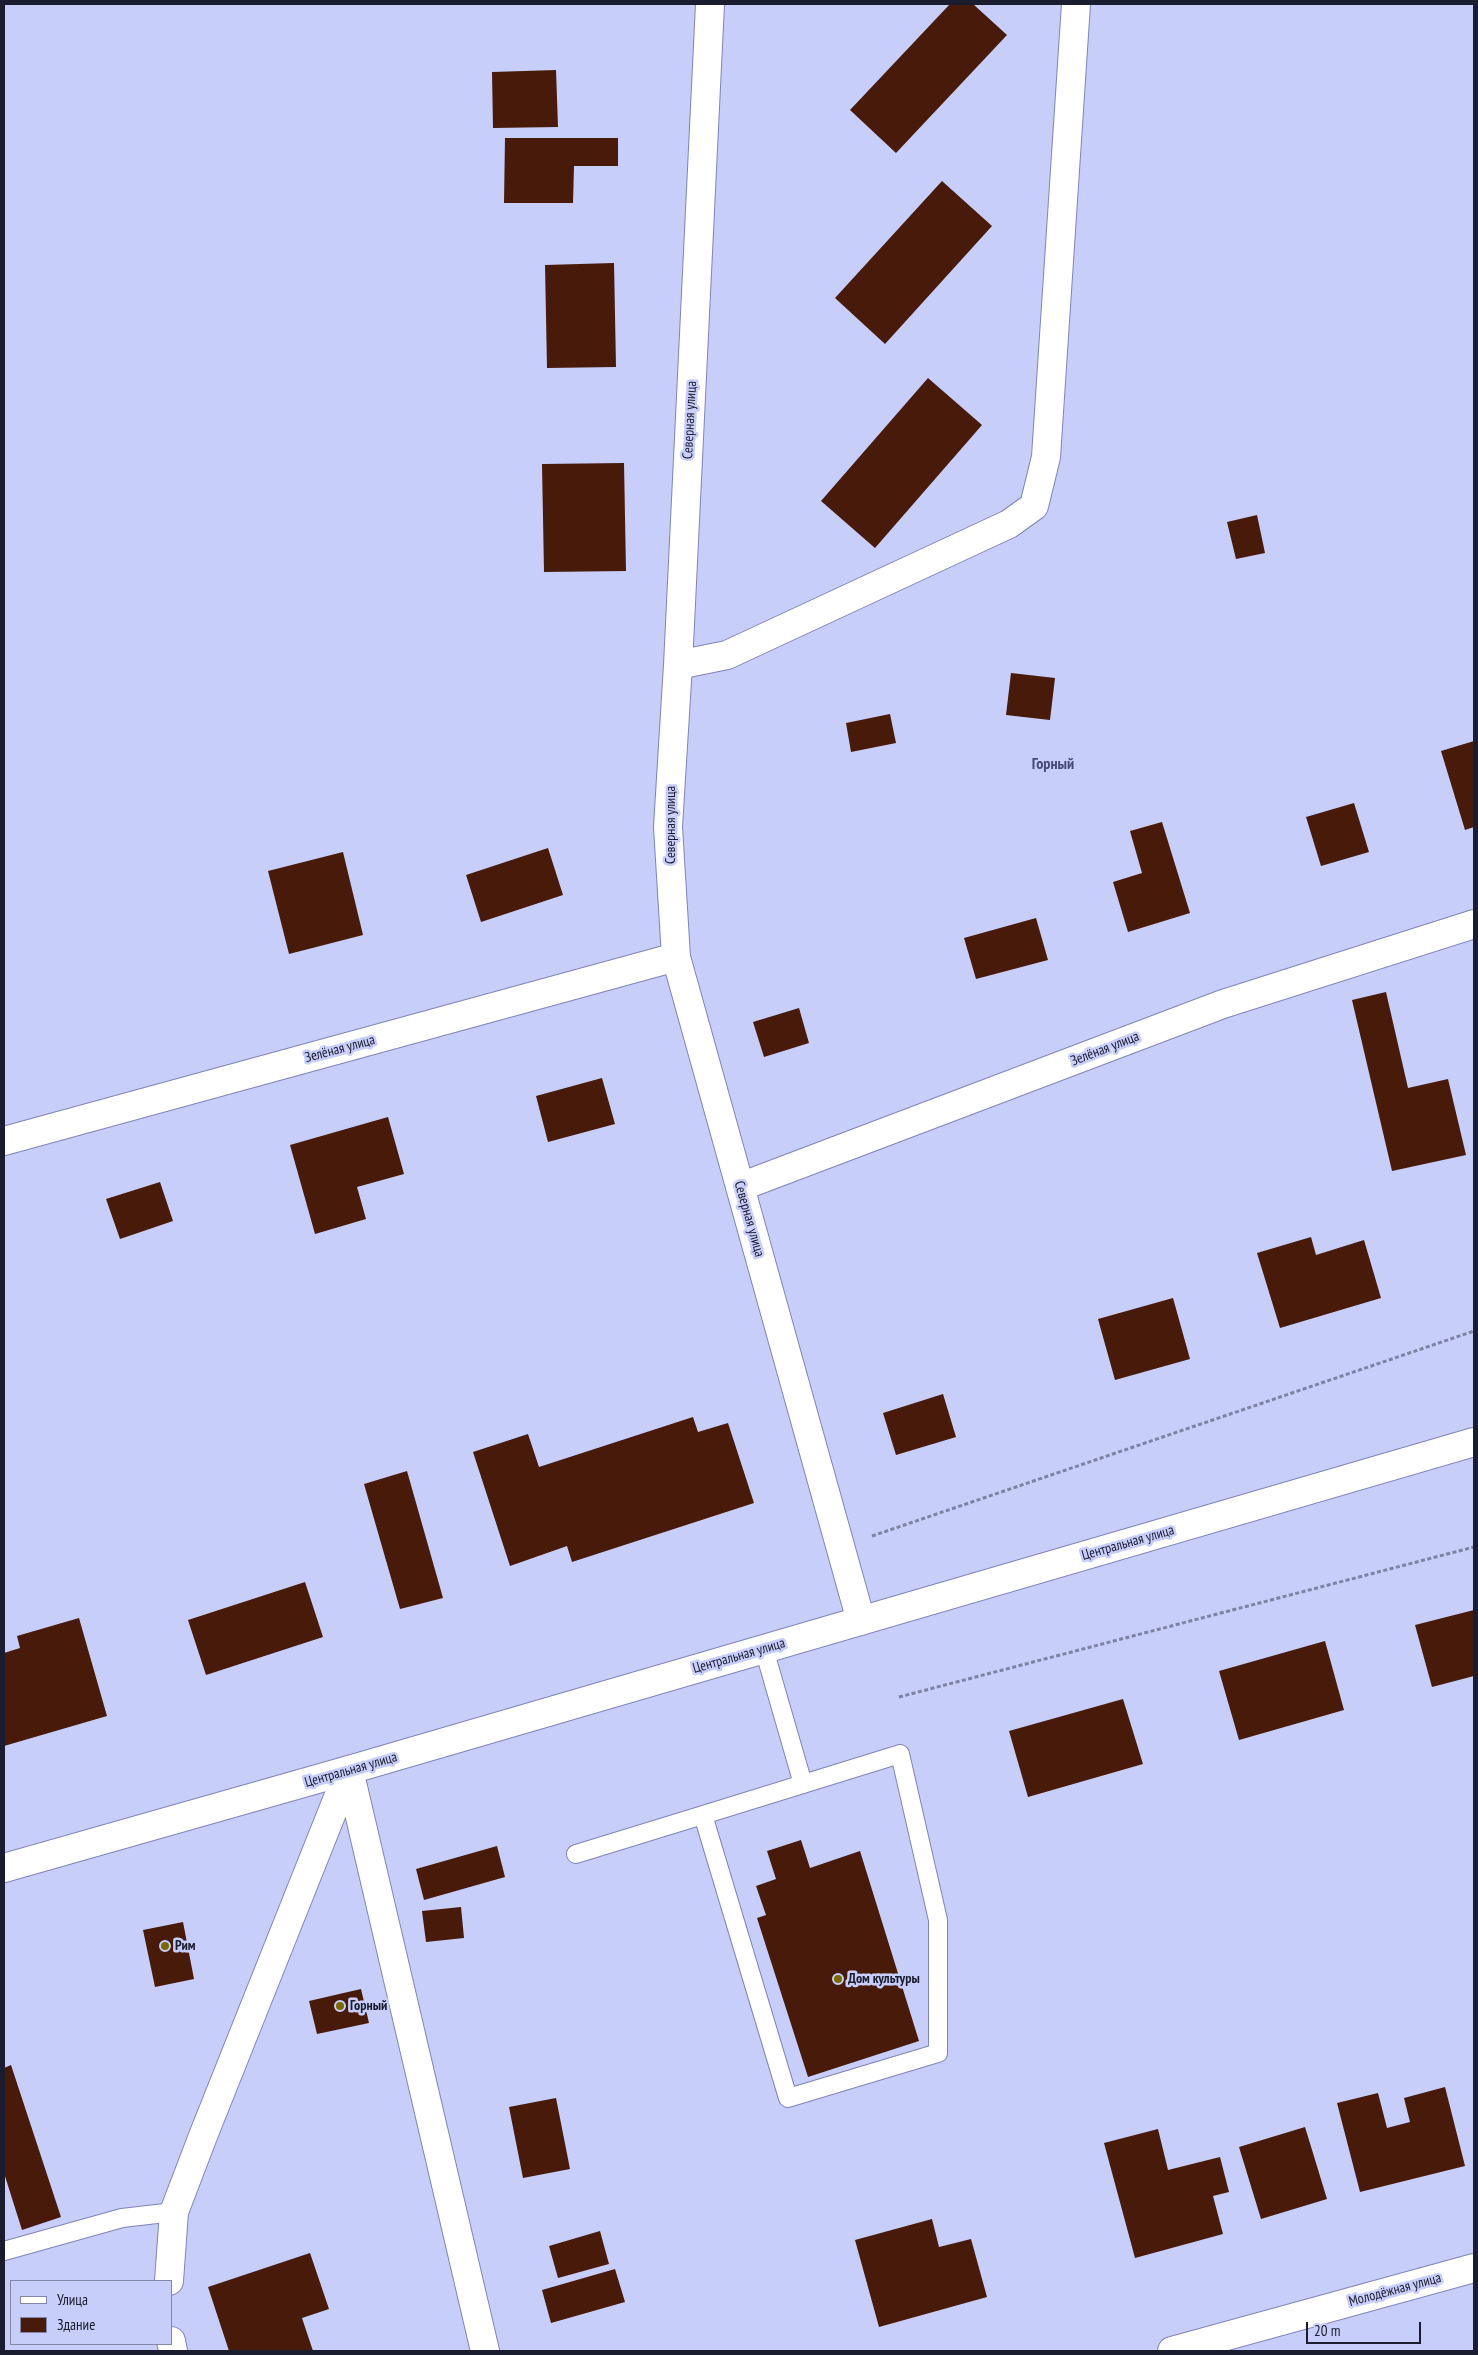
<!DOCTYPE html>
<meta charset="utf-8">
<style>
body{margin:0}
#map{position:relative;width:1478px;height:2355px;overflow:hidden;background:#c7cef9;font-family:"PT Sans Narrow",sans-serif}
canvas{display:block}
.frame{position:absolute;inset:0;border:5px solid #1a1c2f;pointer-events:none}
.legend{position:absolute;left:10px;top:2280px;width:162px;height:65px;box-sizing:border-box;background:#c7cef9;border:1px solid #8287a8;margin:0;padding:6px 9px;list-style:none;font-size:15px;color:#1a1c2f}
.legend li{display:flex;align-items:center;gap:10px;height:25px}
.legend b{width:25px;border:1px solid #8287a8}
.scale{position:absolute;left:1306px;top:2322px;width:115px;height:22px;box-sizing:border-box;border:2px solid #1a1c2f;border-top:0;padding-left:6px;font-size:15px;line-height:18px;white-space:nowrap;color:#1a1c2f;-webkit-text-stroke:4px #c7cef9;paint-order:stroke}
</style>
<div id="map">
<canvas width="1478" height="2355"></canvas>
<div class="frame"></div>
<ul class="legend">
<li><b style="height:6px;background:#fff"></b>Улица</li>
<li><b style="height:14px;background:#481a0a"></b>Здание</li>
</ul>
<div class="scale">20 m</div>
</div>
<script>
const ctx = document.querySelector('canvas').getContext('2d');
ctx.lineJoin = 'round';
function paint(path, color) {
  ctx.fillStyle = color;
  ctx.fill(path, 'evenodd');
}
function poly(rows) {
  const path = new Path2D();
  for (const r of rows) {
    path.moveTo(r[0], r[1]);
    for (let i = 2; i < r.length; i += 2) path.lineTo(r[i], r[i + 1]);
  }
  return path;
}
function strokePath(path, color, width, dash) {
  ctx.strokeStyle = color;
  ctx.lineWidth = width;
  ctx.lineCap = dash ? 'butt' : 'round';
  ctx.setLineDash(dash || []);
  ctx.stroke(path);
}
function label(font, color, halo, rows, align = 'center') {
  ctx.font = font + ' "PT Sans Narrow",sans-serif';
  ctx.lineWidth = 5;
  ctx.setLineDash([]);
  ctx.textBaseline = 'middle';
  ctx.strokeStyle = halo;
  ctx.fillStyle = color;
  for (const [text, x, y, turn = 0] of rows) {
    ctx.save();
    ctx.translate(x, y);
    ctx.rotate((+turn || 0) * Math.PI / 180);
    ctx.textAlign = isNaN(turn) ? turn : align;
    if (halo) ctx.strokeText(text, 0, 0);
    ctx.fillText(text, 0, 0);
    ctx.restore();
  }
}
const building = poly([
 [950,4,973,4,1007,35,896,153,850,110],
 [556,70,558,127,493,128,492,72],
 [505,138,618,138,618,166,574,166,573,203,504,203],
 [942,181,992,226,885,344,835,298],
 [614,263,616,367,547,368,545,265],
 [928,378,982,425,875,548,821,501],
 [624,463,626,571,544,572,542,464],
 [1257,515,1265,553,1236,559,1227,522],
 [1011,673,1055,678,1050,720,1006,715],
 [890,714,896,743,851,752,846,723],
 [1474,741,1474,827,1465,830,1441,751],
 [1354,803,1369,852,1321,866,1306,817],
 [1162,822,1190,913,1128,932,1113,882,1142,873,1130,831],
 [548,848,563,895,481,922,466,875],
 [343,852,363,935,289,954,268,871],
 [1036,918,1048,960,976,979,964,938],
 [1386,992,1408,1088,1448,1079,1466,1155,1392,1171,1352,1000],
 [799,1008,809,1043,764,1057,753,1022],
 [602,1078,615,1124,548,1142,536,1096],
 [388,1117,404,1174,357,1187,366,1219,315,1234,290,1145],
 [160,1182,173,1221,120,1239,106,1199],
 [1311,1237,1316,1255,1364,1240,1381,1298,1280,1328,1257,1253],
 [1173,1298,1190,1359,1115,1380,1098,1319],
 [943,1394,956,1437,896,1455,883,1413],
 [693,1417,698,1432,728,1423,754,1503,572,1562,567,1546,510,1566,473,1452,528,1434,539,1467],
 [407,1471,443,1598,400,1609,364,1484],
 [305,1582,323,1637,206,1675,188,1620],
 [1474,1610,1474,1676,1432,1687,1415,1625],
 [79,1618,107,1716,4,1746,4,1653,20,1648,17,1636],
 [1325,1641,1344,1710,1239,1740,1219,1671],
 [1123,1699,1143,1764,1028,1797,1009,1731],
 [801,1840,810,1868,860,1851,919,2041,808,2077,757,1918,766,1915,756,1886,776,1879,767,1851],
 [497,1846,505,1877,424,1900,416,1869],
 [461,1907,464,1938,426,1942,422,1911],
 [183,1922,194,1979,155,1987,143,1930],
 [361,1989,369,2023,317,2034,309,2001],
 [11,2065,61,2217,22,2230,4,2173,4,2068],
 [1445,2087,1465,2166,1360,2192,1337,2103,1378,2093,1387,2128,1410,2122,1404,2098],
 [556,2098,570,2169,523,2178,509,2107],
 [1305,2127,1327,2199,1261,2219,1239,2147],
 [1158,2129,1168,2170,1220,2157,1229,2192,1213,2196,1223,2234,1135,2258,1104,2143],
 [932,2219,939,2247,971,2239,987,2297,879,2327,855,2240],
 [600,2231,609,2264,558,2278,549,2246],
 [310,2253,329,2309,302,2318,313,2351,229,2351,208,2287],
 [615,2269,625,2302,551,2323,542,2290]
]);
const path = poly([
 [872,1536,1474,1331],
 [899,1697,1474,1547]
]);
const lane = poly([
 [764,1649,803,1784],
 [576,1854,703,1815,900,1754,938,1920,938,2053,788,2098,703,1815],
 [4,2251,122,2218,174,2212]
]);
const street = poly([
 [710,4,678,665,668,827,676,957,861,1621],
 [678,665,727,655,1009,524,1034,506,1046,457,1076,4],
 [4,1141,676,957],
 [740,1187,1223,1004,1474,924],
 [349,1770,485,2351],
 [169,2281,174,2212,203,2136,349,1770],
 [171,2341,173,2351],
 [1172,2351,1474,2268]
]);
const secondary = poly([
 [4,1868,349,1770,1474,1442]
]);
const markers = [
 [165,1946,5,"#796900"],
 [838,1979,5,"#796900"],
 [340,2006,5,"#796900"]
];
const streetNames = [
 ["Северная улица",690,420,-87],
 ["Северная улица",671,825,-90],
 ["Зелёная улица",340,1049,-15],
 ["Зелёная улица",1105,1049,-21],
 ["Северная улица",749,1219,74],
 ["Центральная улица",1128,1543,-16],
 ["Центральная улица",739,1656,-16],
 ["Центральная улица",351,1770,-16],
 ["Молодёжная улица",1395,2290,-15]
];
const poiNames = [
 ["Рим",175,1946],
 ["Дом культуры",848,1979],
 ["Горный",350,2006]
];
const quarterNames = [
 ["Горный",1053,764]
];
paint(building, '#481a0a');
strokePath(lane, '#7f85b8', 20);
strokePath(street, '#7f85b8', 30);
strokePath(secondary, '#7f85b8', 30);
strokePath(path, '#7e82a3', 3, [4, 2.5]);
strokePath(lane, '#fff', 18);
strokePath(street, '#fff', 28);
strokePath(secondary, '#fff', 28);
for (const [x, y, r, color] of markers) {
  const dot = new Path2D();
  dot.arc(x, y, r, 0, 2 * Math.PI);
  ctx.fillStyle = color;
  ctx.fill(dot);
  strokePath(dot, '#c7cef9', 2);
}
label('14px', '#1a1c2f', '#c7cef9', streetNames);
label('bold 14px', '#1a1c2f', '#c7cef9', poiNames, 'left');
label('bold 16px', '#464a78', '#c7cef9', quarterNames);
</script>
